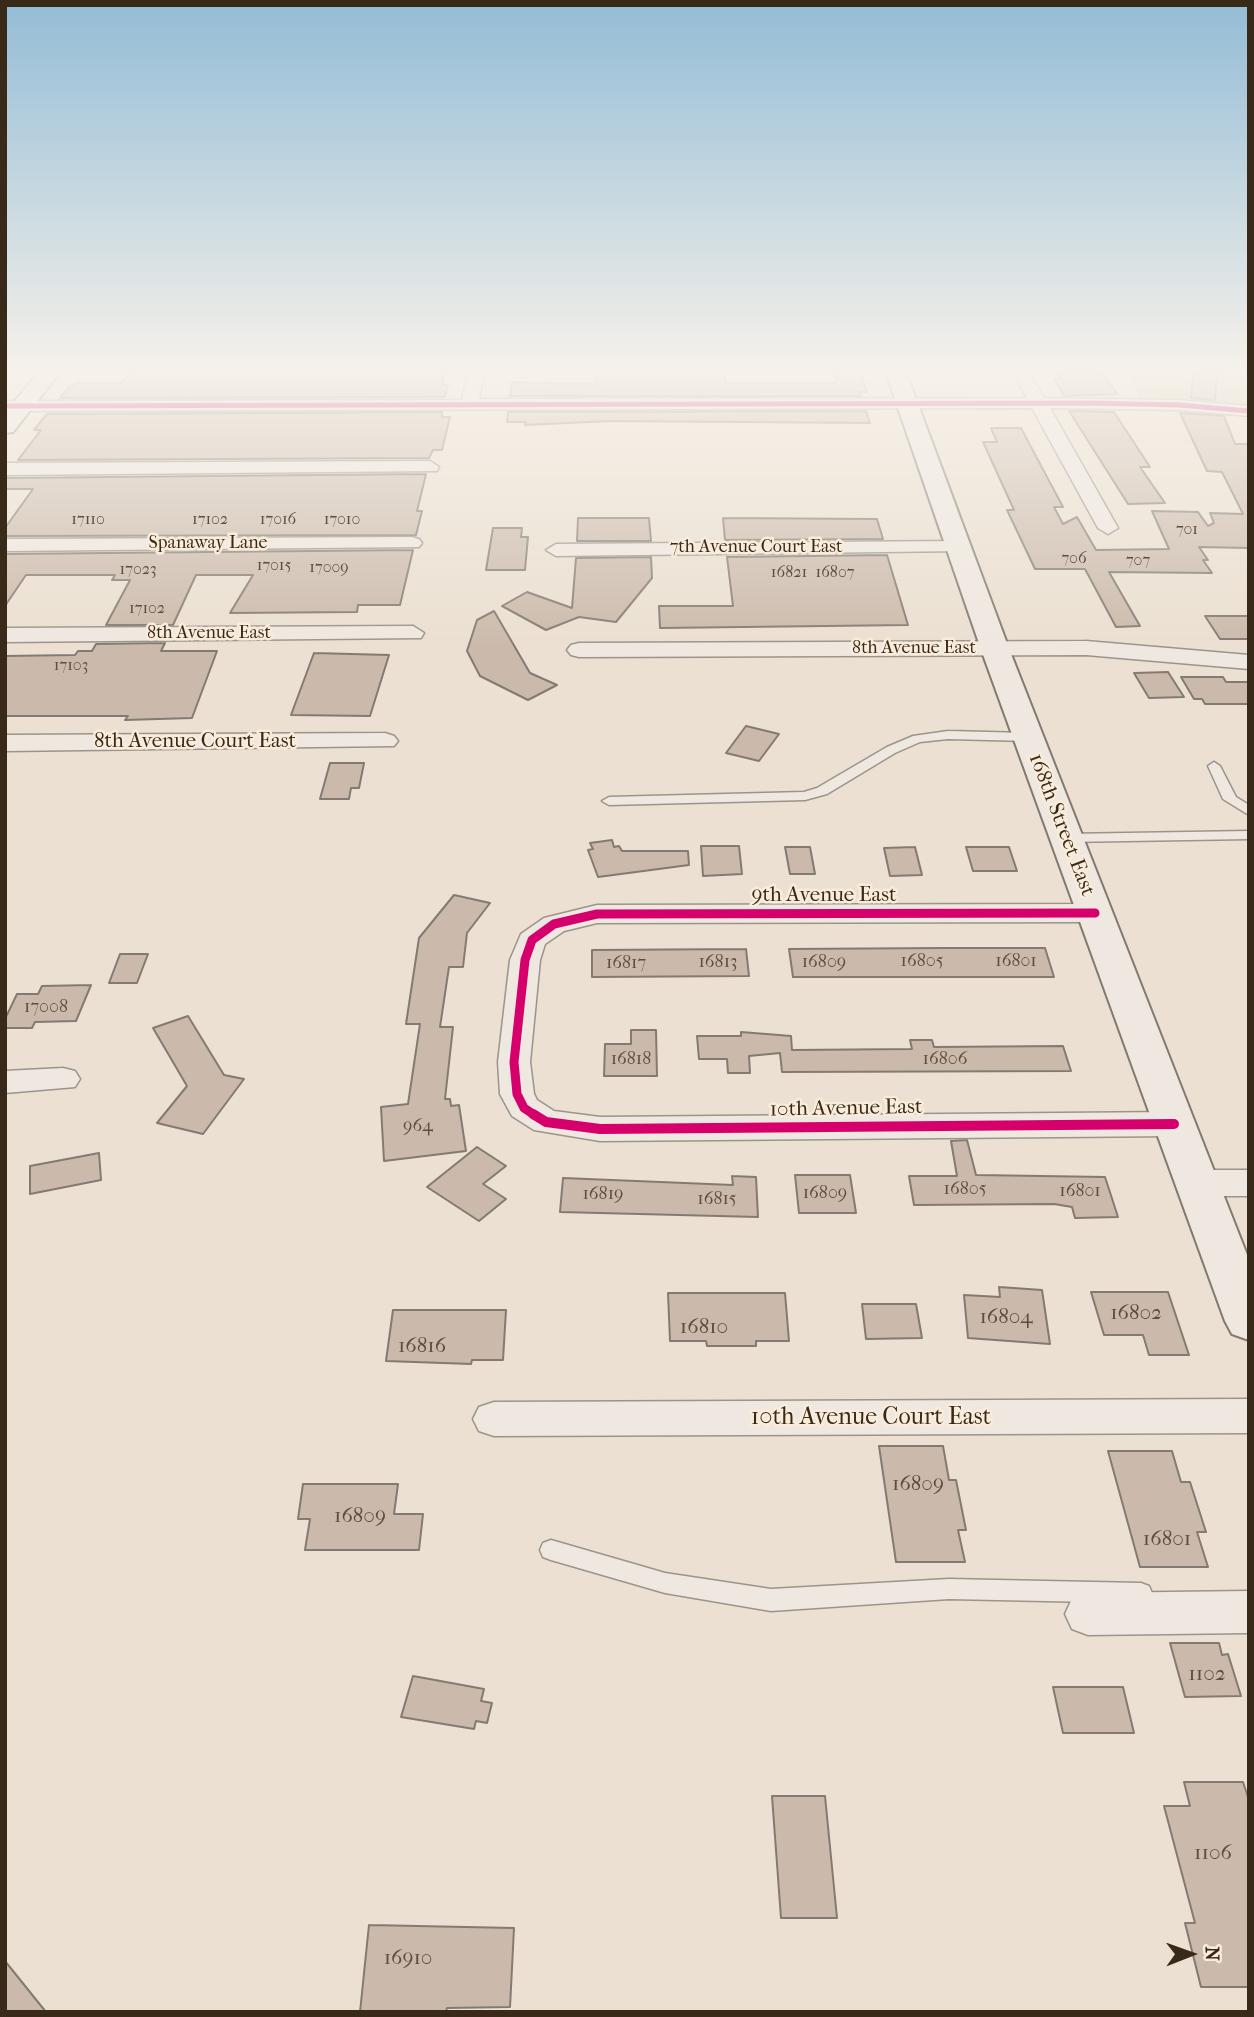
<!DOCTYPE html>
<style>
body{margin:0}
#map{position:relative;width:1254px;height:2017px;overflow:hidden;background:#ebe0d1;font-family:"IM FELL French Canon",serif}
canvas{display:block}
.frame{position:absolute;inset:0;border:7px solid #392918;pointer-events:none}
.north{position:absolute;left:1156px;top:1919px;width:70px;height:70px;-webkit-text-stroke:5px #f9ecda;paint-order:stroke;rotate:89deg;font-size:19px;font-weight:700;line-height:28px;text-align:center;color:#392918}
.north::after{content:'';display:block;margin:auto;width:24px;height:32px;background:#392918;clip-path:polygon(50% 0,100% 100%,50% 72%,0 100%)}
</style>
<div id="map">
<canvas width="1254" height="2017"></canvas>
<div class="frame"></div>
<div class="north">N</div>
</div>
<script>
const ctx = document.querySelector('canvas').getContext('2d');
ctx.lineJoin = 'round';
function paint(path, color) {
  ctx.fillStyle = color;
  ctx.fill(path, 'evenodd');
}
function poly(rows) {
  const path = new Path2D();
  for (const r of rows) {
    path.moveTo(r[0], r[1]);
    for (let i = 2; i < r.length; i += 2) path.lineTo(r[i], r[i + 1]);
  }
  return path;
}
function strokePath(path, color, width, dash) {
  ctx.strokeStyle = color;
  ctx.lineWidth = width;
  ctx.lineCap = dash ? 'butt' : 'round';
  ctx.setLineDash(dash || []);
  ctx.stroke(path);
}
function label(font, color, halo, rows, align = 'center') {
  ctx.font = font + ' "IM FELL French Canon",serif';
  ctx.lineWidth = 5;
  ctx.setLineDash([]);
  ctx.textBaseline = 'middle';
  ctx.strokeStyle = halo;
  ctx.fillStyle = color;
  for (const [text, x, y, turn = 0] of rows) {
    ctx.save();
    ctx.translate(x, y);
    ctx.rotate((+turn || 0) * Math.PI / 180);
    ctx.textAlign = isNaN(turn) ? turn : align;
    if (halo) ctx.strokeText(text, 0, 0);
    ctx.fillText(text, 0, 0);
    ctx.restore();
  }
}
const green = poly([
 [1126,367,1249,367,1249,405,1187,399,1140,399]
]);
const building = poly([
 [133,367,446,367,442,385,448,385,445,397,60,398,69,387,77,383,122,383,133,367],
 [596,367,722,367,726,383,836,383,833,367,858,367,867,392,859,392,861,396,510,396,512,382,596,384,596,367],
 [1194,370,1217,372,1215,400,1191,398,1194,370],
 [1057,372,1102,372,1117,394,1064,396,1054,379,1061,379,1057,372],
 [866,411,870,423,611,421,525,425,526,422,507,422,508,412,866,411],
 [1069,411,1114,412,1150,467,1140,467,1165,503,1128,504,1069,411],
 [442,412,442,417,450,417,442,450,433,450,429,458,18,460,41,430,34,430,47,414,442,412],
 [1180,413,1224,416,1235,444,1249,444,1249,548,1199,547,1208,560,1203,560,1212,573,1109,572,1140,626,1116,627,1085,569,1035,569,1007,510,1014,510,983,442,997,442,991,428,1021,428,1063,507,1054,507,1063,524,1077,517,1096,550,1169,549,1152,511,1198,512,1208,526,1214,523,1210,513,1243,514,1222,472,1207,471,1180,413],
 [426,474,417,511,422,511,416,535,5,536,5,528,33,489,5,489,5,478,426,474],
 [578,518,649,518,651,541,577,541,578,518],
 [723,518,877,519,883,539,725,540,723,518],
 [493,528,522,528,521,537,528,537,525,570,486,570,493,528],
 [413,550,400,605,358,605,357,612,230,613,253,575,196,575,173,625,106,625,130,580,112,580,115,575,26,575,5,606,5,554,413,550],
 [887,555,908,625,660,628,659,606,733,606,727,557,887,555],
 [651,557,652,578,616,622,579,617,546,630,502,606,527,592,572,608,576,558,651,557],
 [494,611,530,673,557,685,528,700,480,676,467,651,477,620,494,611],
 [1205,616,1249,616,1249,639,1220,639,1205,616],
 [165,643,161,651,217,651,192,718,125,720,128,716,5,716,5,656,75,655,78,651,92,651,96,644,165,643],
 [314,653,389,655,370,716,291,715,314,653],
 [1168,672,1184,697,1149,698,1134,673,1168,672],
 [1181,677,1223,677,1226,682,1249,682,1249,704,1205,704,1202,699,1194,699,1181,677],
 [746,726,779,734,759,761,726,753,746,726],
 [330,763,364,763,359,788,351,788,349,799,320,799,330,763],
 [612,840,614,847,619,846,622,851,688,851,689,865,598,877,588,850,593,849,590,843,612,840],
 [701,846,739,846,742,874,703,876,701,846],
 [785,847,810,847,815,874,790,874,785,847],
 [915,847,922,875,890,876,884,848,915,847],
 [966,847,1009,847,1017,871,973,871,966,847],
 [454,895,490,903,467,933,463,967,449,967,440,1027,453,1027,445,1099,450,1099,451,1106,459,1105,466,1151,384,1161,381,1107,408,1104,420,1024,406,1024,419,938,454,895],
 [944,948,1045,948,1054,977,793,977,789,949,944,948],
 [746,949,749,976,592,977,592,950,746,949],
 [120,954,148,954,137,983,109,983,120,954],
 [91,985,76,1021,35,1022,32,1028,5,1028,5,1019,17,994,38,994,42,986,91,985],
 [188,1016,224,1075,244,1079,203,1134,157,1123,187,1086,153,1028,188,1016],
 [631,1030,656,1030,657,1076,604,1076,605,1044,631,1044,631,1030],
 [741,1032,791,1036,792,1050,912,1049,910,1040,932,1040,934,1047,1063,1046,1071,1071,782,1072,780,1053,749,1056,750,1073,728,1073,727,1059,699,1059,697,1036,741,1036,741,1032],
 [967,1140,976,1175,1105,1177,1118,1217,1075,1218,1072,1207,1054,1204,914,1205,909,1176,957,1176,951,1141,967,1140],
 [477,1147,506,1166,483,1184,506,1199,479,1221,427,1187,477,1147],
 [99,1153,101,1180,30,1194,30,1166,99,1153],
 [795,1175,850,1175,856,1213,799,1213,795,1175],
 [732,1176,756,1177,758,1217,560,1212,563,1178,733,1185,732,1176],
 [999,1287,1042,1290,1050,1344,968,1338,964,1295,1000,1297,999,1287],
 [1091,1292,1168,1292,1189,1355,1149,1355,1143,1335,1104,1335,1091,1292],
 [668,1293,785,1293,789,1341,756,1341,756,1346,707,1346,706,1341,670,1341,668,1293],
 [862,1304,916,1304,922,1338,866,1339,862,1304],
 [393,1310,506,1310,503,1360,472,1360,471,1364,386,1361,393,1310],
 [879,1446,943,1446,949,1480,956,1480,966,1530,958,1530,965,1562,896,1562,879,1446],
 [1108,1451,1172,1451,1181,1482,1190,1482,1206,1532,1197,1532,1208,1567,1140,1567,1108,1451],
 [303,1484,398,1484,394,1514,423,1514,419,1550,305,1550,310,1519,298,1519,303,1484],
 [1170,1643,1219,1643,1222,1655,1228,1654,1241,1696,1185,1697,1170,1643],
 [413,1676,484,1689,481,1701,492,1703,487,1723,476,1721,474,1729,401,1717,413,1676],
 [1053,1687,1123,1687,1134,1733,1063,1733,1053,1687],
 [1184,1782,1243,1782,1249,1800,1249,1987,1201,1987,1185,1923,1195,1923,1164,1806,1190,1806,1184,1782],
 [772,1796,825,1796,837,1918,781,1918,772,1796],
 [369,1925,514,1928,510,2007,447,2008,446,2012,360,2012,369,1925],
 [5,1961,46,2012,5,2012,5,1961]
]);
const lane = poly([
 [948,731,1028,733,1034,737,1028,741,948,739,920,742,895,753,827,794,805,800,609,805,602,801,609,797,804,792,817,788,887,747,913,736,948,731],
 [1214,762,1220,766,1236,797,1249,805,1249,815,1223,799,1208,766,1214,762],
 [1249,831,1249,839,1066,842,1059,838,1066,834,1249,831],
 [551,1540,665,1573,771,1589,949,1579,1141,1583,1149,1586,1152,1593,1149,1600,1141,1603,949,1599,771,1611,665,1593,551,1560,543,1557,540,1550,543,1543,551,1540]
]);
const street = poly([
 [469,367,485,367,479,399,1027,398,1010,367,1026,367,1044,398,1179,400,1249,406,1249,416,1179,410,1050,408,1118,528,1108,534,1098,528,1032,408,5,411,5,401,462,400,469,367],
 [430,461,439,467,437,471,5,475,5,463,430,461],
 [412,537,419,539,422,543,419,547,5,551,5,539,412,537],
 [957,541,967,547,964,551,556,556,546,550,556,544,957,541],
 [413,626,424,633,421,638,5,642,5,628,413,626],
 [1086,641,1249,655,1249,669,1086,655,579,657,571,655,567,650,571,645,579,643,1086,641],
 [385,733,394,736,398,741,394,746,5,751,5,735,385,733],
 [1095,904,1105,907,1110,913,1105,919,1095,922,597,923,564,931,545,944,540,960,530,1062,534,1094,537,1100,554,1111,600,1117,1174,1112,1186,1116,1191,1124,1186,1132,1174,1136,600,1141,534,1130,512,1116,500,1094,498,1062,510,960,521,934,544,918,597,905,1095,904],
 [63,1068,75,1071,80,1079,75,1087,5,1093,5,1071,63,1068],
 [1198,1170,1249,1170,1249,1196,1198,1196,1185,1192,1180,1183,1185,1174,1198,1170],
 [1249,1399,1249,1433,494,1436,479,1431,473,1419,479,1407,494,1402,1249,1399],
 [1249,1591,1249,1633,1088,1635,1072,1629,1065,1614,1072,1599,1088,1593,1249,1591]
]);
const secondary = poly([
 [43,367,64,367,13,432,5,433,5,413,43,367],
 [884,367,904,367,1009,649,1249,1260,1249,1340,1232,1334,1225,1321,981,649,884,367]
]);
const cyclewayFar2 = poly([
 [5,406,1089,403,1179,405,1249,411]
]);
const cyclewayFar1 = poly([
 [536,1116,524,1108,517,1094,514,1062,525,960,532,940,554,924,597,914,1095,913]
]);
const cycleway = poly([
 [533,1114,546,1122,600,1129,1174,1124]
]);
const farNumbernames = [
 ["17110",88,520],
 ["17102",210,520],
 ["17016",278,520],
 ["17010",342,520],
 ["701",1187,530],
 ["706",1074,559],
 ["707",1138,561],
 ["17015",274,566],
 ["17009",329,568],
 ["17023",138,570],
 ["16821",789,573],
 ["16807",835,573],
 ["17102",147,609],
 ["17103",71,666]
];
const farStreetnames = [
 ["Spanaway Lane",208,544],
 ["7th Avenue Court East",756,548],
 ["8th Avenue East",209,634],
 ["8th Avenue East",914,649]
];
const numberNames = [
 ["16805",922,962],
 ["16801",1016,962],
 ["16813",718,963],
 ["16809",824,963],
 ["16817",626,964],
 ["17008",46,1008],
 ["16818",631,1060],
 ["16806",945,1060],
 ["964",418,1127],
 ["16805",965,1190],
 ["16801",1080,1192],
 ["16809",825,1194],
 ["16819",603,1195],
 ["16815",717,1200]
];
const streetNames = [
 ["8th Avenue Court East",195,742],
 ["168th Street East",1061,825,69],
 ["9th Avenue East",824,896],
 ["10th Avenue East",846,1109,-1]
];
const nearNumbernames = [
 ["16802",1136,1314],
 ["16804",1006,1318],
 ["16810",704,1328],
 ["16816",422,1347],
 ["16809",918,1485],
 ["16809",360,1517],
 ["16801",1167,1540],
 ["1102",1207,1675],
 ["1106",1213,1854],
 ["16910",408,1959]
];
const nearStreetnames = [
 ["10th Avenue Court East",871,1418]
];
paint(green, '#d1d0b1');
paint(building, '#cbbaab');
strokePath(building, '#837b71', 2);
strokePath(lane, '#9c948a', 3);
strokePath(street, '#9c948a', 3);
strokePath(secondary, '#837b71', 4);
paint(lane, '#eee8e1');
paint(street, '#eee8e1');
paint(secondary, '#eee8e1');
strokePath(cyclewayFar2, '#d6006c', 5);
strokePath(cyclewayFar1, '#d6006c', 9);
strokePath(cycleway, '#d6006c', 10);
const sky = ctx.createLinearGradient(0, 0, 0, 649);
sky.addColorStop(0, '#93bcd6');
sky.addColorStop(0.57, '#f6f1ea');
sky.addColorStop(1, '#f6f1ea00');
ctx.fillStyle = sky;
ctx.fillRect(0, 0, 1254, 649);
label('16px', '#5e4d3d', null, farNumbernames);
label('18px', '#392918', '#f9ecda', farStreetnames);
label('18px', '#5e4d3d', null, numberNames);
label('21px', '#392918', '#f9ecda', streetNames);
label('21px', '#5e4d3d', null, nearNumbernames);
label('24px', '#392918', '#f9ecda', nearStreetnames);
</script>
